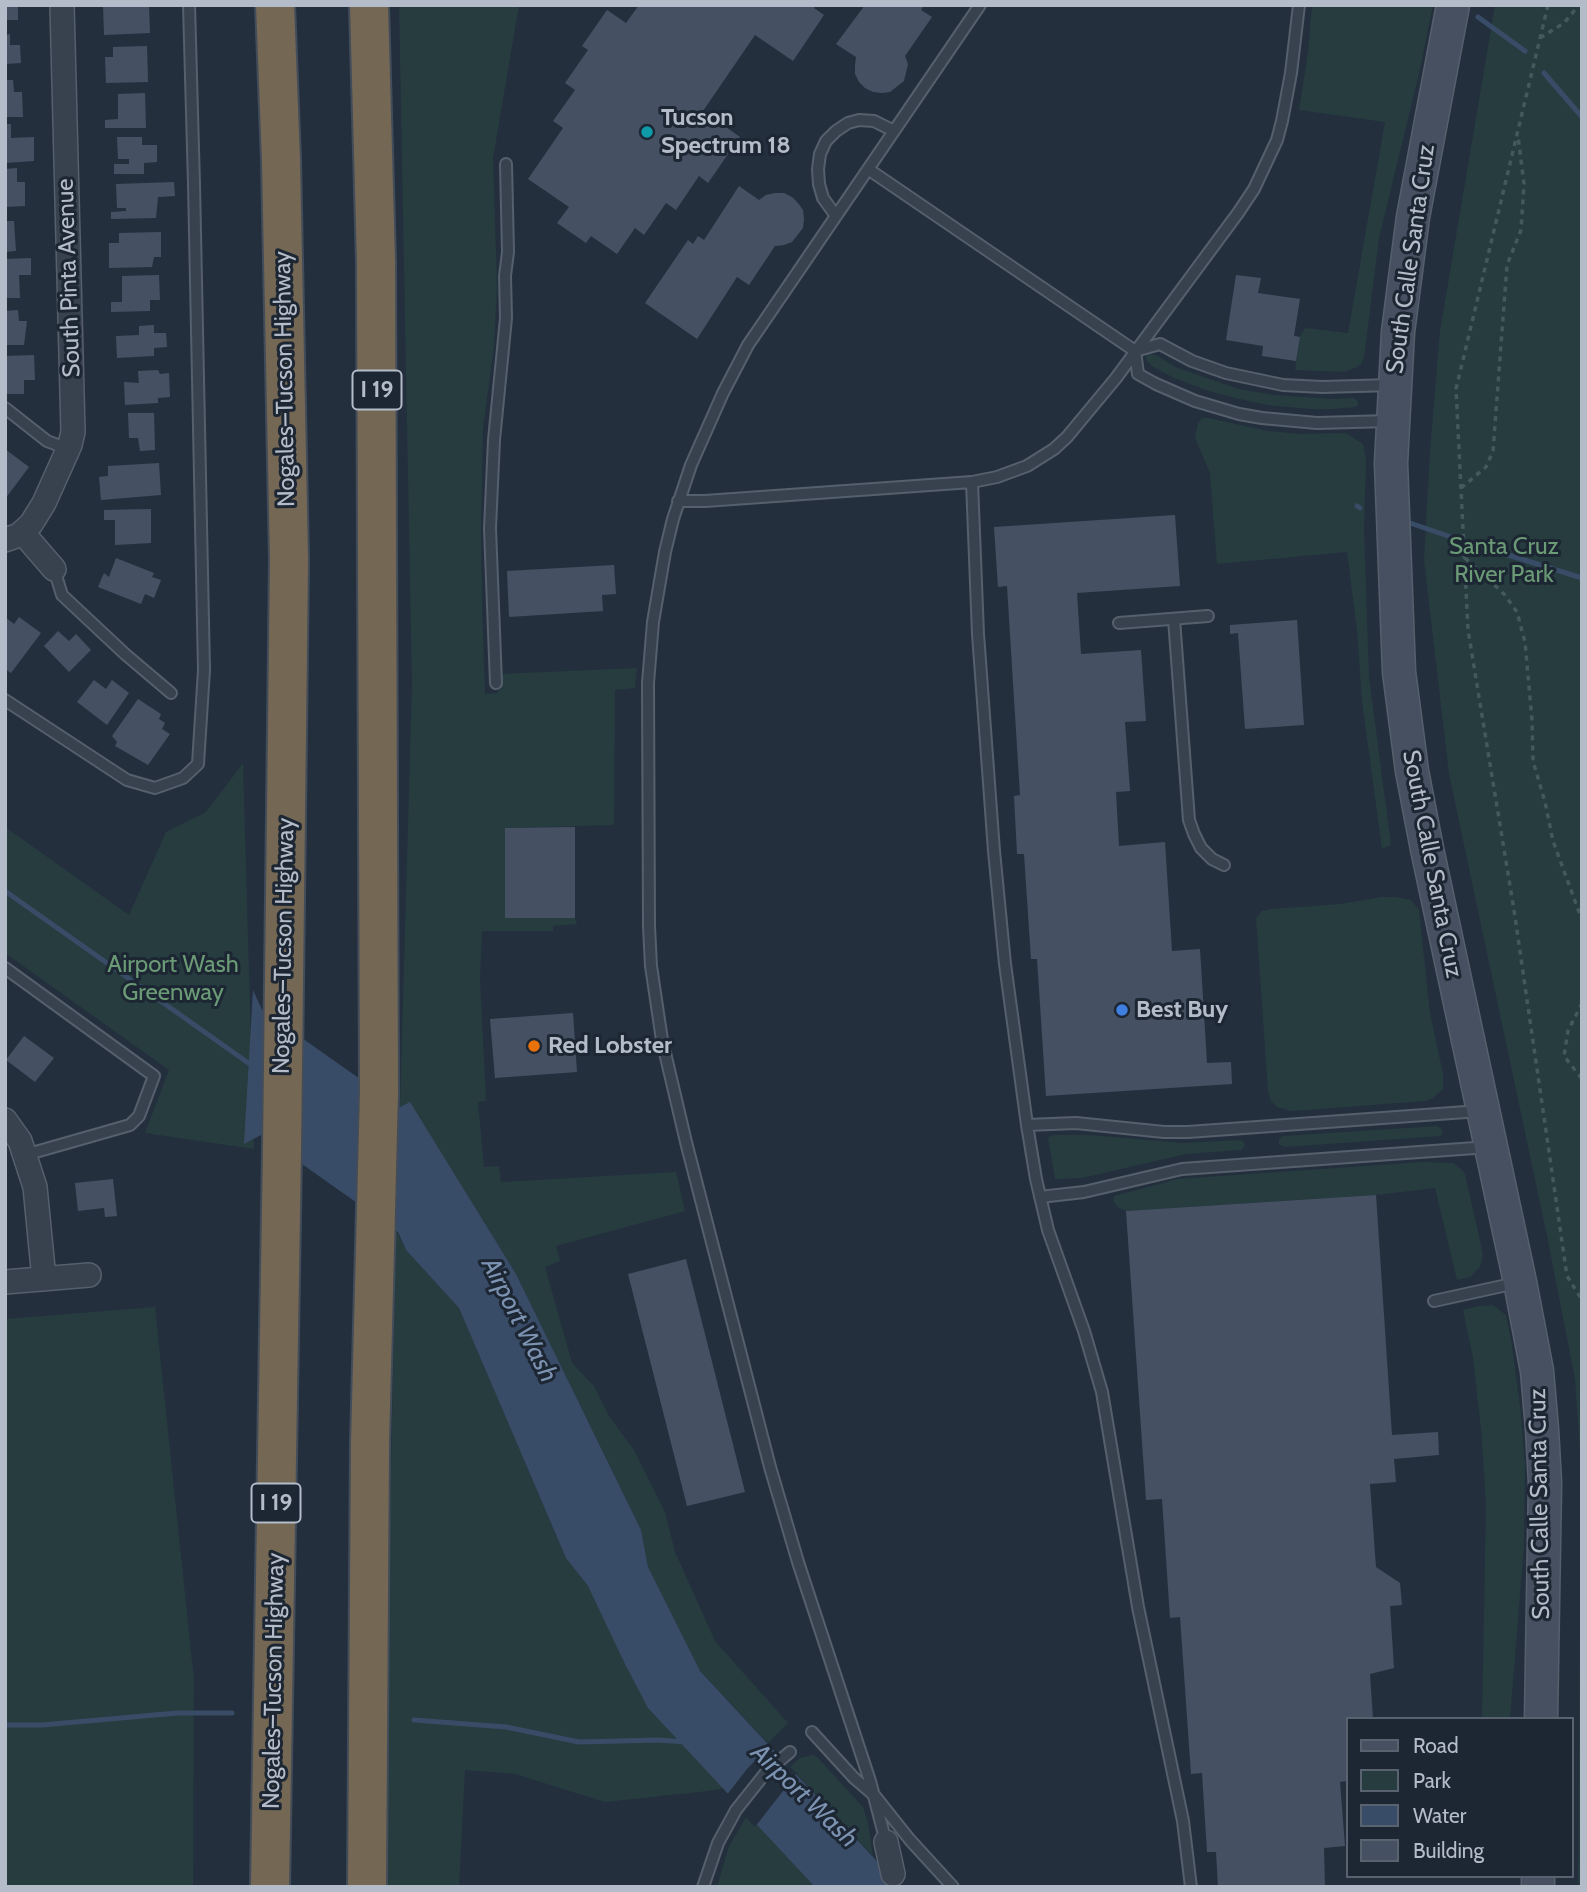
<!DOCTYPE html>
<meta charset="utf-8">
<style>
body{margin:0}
#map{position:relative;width:1587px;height:1892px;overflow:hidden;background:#242f3e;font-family:Cabin,sans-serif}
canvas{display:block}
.frame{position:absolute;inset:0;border:7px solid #b4bcc9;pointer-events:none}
.legend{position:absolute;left:1346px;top:1717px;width:228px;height:161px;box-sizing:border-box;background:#1d2633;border:2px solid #59626f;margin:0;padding:9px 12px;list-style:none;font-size:21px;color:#b4bcc9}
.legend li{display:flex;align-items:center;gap:14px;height:35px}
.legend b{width:35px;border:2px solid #59626f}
</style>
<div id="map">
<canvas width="1587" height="1892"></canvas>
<div class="frame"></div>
<ul class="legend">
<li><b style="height:9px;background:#465061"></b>Road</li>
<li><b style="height:19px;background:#263c3f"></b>Park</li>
<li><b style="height:19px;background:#394c67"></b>Water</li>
<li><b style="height:19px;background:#455162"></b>Building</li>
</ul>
</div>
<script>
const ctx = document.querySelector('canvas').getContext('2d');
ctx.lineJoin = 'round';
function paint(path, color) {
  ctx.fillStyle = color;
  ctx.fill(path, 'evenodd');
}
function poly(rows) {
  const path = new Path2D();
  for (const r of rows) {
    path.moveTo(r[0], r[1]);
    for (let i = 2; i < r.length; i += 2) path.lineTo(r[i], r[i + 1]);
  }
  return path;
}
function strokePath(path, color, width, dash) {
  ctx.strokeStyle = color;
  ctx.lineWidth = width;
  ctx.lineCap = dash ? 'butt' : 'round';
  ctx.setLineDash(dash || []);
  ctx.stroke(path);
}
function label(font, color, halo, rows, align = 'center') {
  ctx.font = font + ' Cabin,sans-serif';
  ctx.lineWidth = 6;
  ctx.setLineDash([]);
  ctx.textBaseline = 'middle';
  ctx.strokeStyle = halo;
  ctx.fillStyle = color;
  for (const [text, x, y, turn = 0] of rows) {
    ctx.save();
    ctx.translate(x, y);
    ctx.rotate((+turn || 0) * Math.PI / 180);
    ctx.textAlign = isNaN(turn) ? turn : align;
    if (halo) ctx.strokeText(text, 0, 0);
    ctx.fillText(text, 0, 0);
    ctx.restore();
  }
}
const green = poly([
 [399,5,519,5,493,158,497,286,494,346,483,428,481,528,482,603,485,694,498,693,499,674,637,668,635,688,615,690,614,825,505,828,505,918,575,918,577,924,553,926,553,931,482,931,480,979,486,1101,478,1102,484,1167,499,1166,501,1182,676,1172,685,1211,556,1246,560,1261,545,1267,572,1363,594,1386,609,1416,634,1450,665,1512,675,1552,715,1641,788,1723,768,1743,700,1671,648,1567,641,1530,516,1274,410,1103,400,1107,412,684],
 [1312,5,1433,5,1419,74,1379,238,1364,358,1361,364,1357,367,1344,372,1295,370,1300,337,1305,328,1348,333,1385,122,1299,110,1308,53],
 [1495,5,1582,5,1582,1887,1578,1887,1581,1468,1575,1379,1547,1236,1449,774,1424,560,1430,452,1440,331],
 [1150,354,1156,355,1175,367,1239,389,1274,395,1333,399,1353,398,1358,401,1358,405,1355,407,1333,409,1310,409,1268,405,1235,398,1209,391,1174,378,1152,366,1147,361,1146,356],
 [1202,418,1208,418,1268,431,1300,434,1346,433,1363,444,1366,460,1364,530,1369,677,1391,845,1382,849,1362,701,1357,630,1347,552,1217,564,1210,473,1195,438,1198,423],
 [243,763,254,1149,145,1133,169,1070,5,953,5,827,129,915,166,832,206,812],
 [1382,897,1396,897,1411,900,1419,910,1430,1013,1443,1074,1443,1089,1433,1098,1425,1101,1292,1111,1277,1107,1271,1101,1268,1091,1256,918,1262,911,1271,909,1341,904],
 [1437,1126,1443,1130,1441,1136,1285,1147,1279,1144,1279,1139,1283,1136],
 [1055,1135,1089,1135,1183,1143,1240,1140,1243,1141,1245,1146,1241,1150,1186,1154,1082,1178,1055,1179,1048,1137],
 [1423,1162,1453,1163,1461,1169,1465,1174,1483,1254,1480,1267,1470,1277,1457,1280,1435,1188,1376,1195,1126,1211,1118,1207,1113,1201,1114,1196,1178,1179],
 [396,1230,406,1250,459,1308,566,1558,588,1586,648,1707,724,1788,709,1791,605,1802,515,1774,465,1770,459,1887,388,1887,387,1660],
 [1493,1305,1506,1315,1511,1339,1521,1414,1525,1464,1524,1545,1510,1719,1482,1719,1486,1503,1481,1429,1473,1358,1463,1310,1479,1306],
 [155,1307,194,1680,193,1887,5,1887,5,1319],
 [812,1755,817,1757,863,1807,868,1823,873,1856,790,1767,800,1758],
 [748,1814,816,1887,717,1887,729,1846]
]);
const water = poly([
 [253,990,262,1010,400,1107,410,1102,516,1274,641,1530,648,1567,700,1671,901,1887,815,1887,648,1708,625,1664,588,1586,566,1558,459,1308,406,1250,398,1232,261,1135,244,1144]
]);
const pier = poly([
 [767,1748,797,1773,755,1827,726,1796,747,1769]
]);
const stream = poly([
 [1478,17,1525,51],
 [1544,73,1582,117],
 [1357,506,1360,508],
 [1410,523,1451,537],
 [1476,545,1582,578],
 [5,891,254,1067],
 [414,1720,506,1727,579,1742,657,1740,687,1742],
 [5,1725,42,1725,177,1713,232,1713]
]);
const building = poly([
 [5,5,18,5,18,20,5,20],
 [103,5,149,5,150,33,104,35],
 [639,5,816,5,814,8,824,15,793,61,755,35,703,111,740,137,708,183,699,176,676,210,666,203,644,235,635,228,617,254,591,236,586,243,557,223,569,207,528,179,563,128,553,121,575,90,565,83,588,50,582,46,607,10,626,23],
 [865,5,924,5,921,10,932,17,905,56,908,64,904,81,890,92,882,93,873,92,865,88,859,82,855,74,855,65,856,57,836,44],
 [10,34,10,45,20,45,21,63,5,64,5,35],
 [147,46,148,82,106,83,105,57,113,57,113,47],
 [5,80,13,80,14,92,22,92,23,117,5,117],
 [145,93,146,128,105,128,105,120,118,119,118,94],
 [5,124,11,124,11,138,34,137,34,161,5,163],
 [117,137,142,137,142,145,157,145,157,162,144,163,144,174,114,174,114,164,129,164,129,159,118,159],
 [17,168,17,182,25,182,25,206,5,207,5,169],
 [174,182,175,196,158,197,156,218,111,219,111,212,126,211,126,208,117,208,116,184],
 [739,186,759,200,766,195,775,193,784,193,792,197,798,203,803,210,804,219,803,228,792,242,784,245,775,246,749,285,737,277,697,339,645,303,688,240,693,244,698,236,704,240],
 [5,221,14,221,16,251,5,252],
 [161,232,161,257,154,257,152,267,109,268,109,243,119,243,119,233],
 [31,258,31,275,19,275,20,298,5,298,5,259],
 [159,275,160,300,150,300,150,311,111,312,111,302,122,302,122,276],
 [1236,275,1261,278,1258,293,1300,299,1294,336,1300,337,1296,361,1262,356,1263,346,1226,340],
 [18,310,19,321,27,321,24,345,5,345,5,311],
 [154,325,154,333,166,333,167,347,154,348,154,356,117,358,116,336,139,335,139,326],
 [34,355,35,380,24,380,24,394,5,394,5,356],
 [158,370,160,374,169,373,170,397,158,398,158,403,125,405,124,382,139,383,138,371],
 [128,413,154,413,155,450,140,451,138,438,129,438],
 [5,449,29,467,5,499],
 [159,463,161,495,101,500,99,477,108,476,108,466],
 [151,509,151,543,115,545,115,520,104,520,104,510],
 [1175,515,1180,586,1077,593,1081,654,1141,650,1146,721,1125,722,1130,791,1116,792,1119,846,1165,842,1172,951,1200,949,1207,1063,1231,1062,1232,1084,1046,1096,1037,959,1031,959,1024,854,1017,854,1014,796,1020,795,1007,586,998,587,994,527],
 [116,558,154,573,152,577,161,580,154,598,145,594,141,604,98,587,104,573,109,577],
 [614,565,616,594,602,595,603,611,509,617,507,571],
 [5,617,14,624,19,617,41,633,11,673,5,669],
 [1297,620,1304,725,1245,729,1238,633,1230,634,1230,625],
 [58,631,69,641,76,634,91,650,69,672,44,646],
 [94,680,106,689,112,680,129,693,107,725,77,702],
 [138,699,161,714,159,719,165,723,162,729,170,734,148,765,115,746,117,742,112,736],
 [575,827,575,918,505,918,505,828],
 [573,1013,577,1072,495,1078,490,1019],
 [24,1036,54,1058,35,1082,6,1060],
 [113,1179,117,1216,105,1217,104,1208,78,1211,75,1183],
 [1376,1195,1392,1435,1438,1432,1439,1455,1394,1459,1396,1482,1370,1484,1376,1567,1400,1583,1402,1605,1390,1606,1394,1668,1370,1674,1373,1719,1347,1719,1347,1781,1340,1782,1345,1846,1324,1848,1325,1887,1218,1887,1216,1852,1207,1852,1202,1773,1191,1774,1180,1617,1170,1618,1162,1499,1146,1500,1126,1211],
 [686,1259,745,1492,687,1506,628,1274]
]);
const path = poly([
 [1548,5,1456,389,1468,630,1514,910,1567,1276,1582,1300],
 [1540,38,1564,23,1579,5],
 [1461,488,1486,467,1493,451,1507,265,1521,230,1524,184,1518,136],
 [1465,558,1504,594,1517,612,1525,642,1532,720,1533,761,1545,802,1553,841,1582,920],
 [1582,1003,1568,1031,1564,1056,1582,1079]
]);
const lane = poly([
 [868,169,1135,351,1138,374,1156,384,1195,401,1239,414,1262,418,1317,423,1389,421],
 [836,216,823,198,819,184,818,169,820,154,826,141,836,131,848,123,859,120,874,121,894,131],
 [1135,351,1160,344,1192,361,1226,373,1283,385,1322,387,1393,385],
 [5,408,47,441,68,449],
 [972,482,997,477,1027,466,1054,449,1067,437,1116,378,1238,213,1254,189,1277,140,1282,121,1291,73,1299,5],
 [678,501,705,501,972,482,978,634,994,851,1005,964,1027,1125,1036,1179,1048,1230,1084,1331,1102,1392,1138,1607,1183,1821,1191,1887],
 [54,569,62,595,125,654,171,693],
 [1174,619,1189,820,1194,834,1201,848,1212,859,1224,865],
 [1119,623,1208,616],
 [496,683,490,528,494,440,506,318,505,276,508,252,506,164],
 [5,700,127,780,155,788,183,778,198,764,204,670,194,184,189,5],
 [5,968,154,1076,139,1116,130,1125,25,1155],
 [1027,1125,1076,1123,1164,1132,1188,1132,1480,1111],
 [1040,1197,1084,1192,1182,1169,1489,1147],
 [1434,1301,1516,1283],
 [812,1732,854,1778,875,1796,910,1840,953,1887],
 [886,1842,870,1781,798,1562,770,1467,686,1142,662,1040,651,966,649,926,648,683,653,622,665,552,673,519,691,465,723,393,748,345,980,5],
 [703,1887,718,1843,736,1810,767,1771,790,1752]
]);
const street = poly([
 [22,532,54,569],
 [5,540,19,535,31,524,44,503,70,445,73,432,62,5],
 [5,1120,20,1141,35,1187,44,1279],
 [5,1282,89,1275],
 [886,1842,893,1874]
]);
const secondary = poly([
 [1453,5,1413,217,1398,332,1391,463,1399,672,1412,771,1427,849,1520,1282,1537,1371,1542,1429,1545,1483,1541,1719],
 [1538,1887,1538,1876]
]);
const highway = poly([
 [270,1887,282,1150,289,560,281,160,275,5],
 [367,1887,370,1444,379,1092,376,262,369,5]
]);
const markers = [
 [647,132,7,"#0f9aa8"],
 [1122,1010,7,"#3f7fe0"],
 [534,1046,7,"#e8710a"]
];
const shields = [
 [377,390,49],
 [276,1503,49]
];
const shieldNames = [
 ["I 19",377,390],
 ["I 19",276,1503]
];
const poiNames = [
 ["Tucson",661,118],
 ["Spectrum 18",661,146],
 ["Best Buy",1136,1010],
 ["Red Lobster",548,1046]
];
const streetNames = [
 ["South Calle Santa Cruz",1411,259,-82],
 ["South Pinta Avenue",69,278,-92],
 ["Nogales–Tucson Highway",285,379,-91],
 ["South Calle Santa Cruz",1432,864,79],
 ["Nogales–Tucson Highway",284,946,-89],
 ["South Calle Santa Cruz",1540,1504,-91],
 ["Nogales–Tucson Highway",274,1681,-89]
];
const parkNames = [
 ["Santa Cruz",1504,547],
 ["River Park",1504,575],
 ["Airport Wash",173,965],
 ["Greenway",173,993]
];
const waterNames = [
 ["Airport Wash",519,1320,63],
 ["Airport Wash",804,1796,44]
];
paint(green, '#263c3f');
paint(water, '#394c67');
paint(pier, '#242f3e');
strokePath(stream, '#394c67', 5);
paint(building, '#455162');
strokePath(lane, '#565f6c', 14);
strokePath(street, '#565f6c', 26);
strokePath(secondary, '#565f6c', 35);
strokePath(highway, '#434c59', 42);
strokePath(path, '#44595c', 3.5, [5, 5]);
strokePath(lane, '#38414e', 10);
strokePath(street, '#38414e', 23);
strokePath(secondary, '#465061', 32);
strokePath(highway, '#746855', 38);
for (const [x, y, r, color] of markers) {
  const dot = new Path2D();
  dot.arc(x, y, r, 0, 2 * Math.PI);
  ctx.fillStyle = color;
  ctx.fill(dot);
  strokePath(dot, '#1d2633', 2.5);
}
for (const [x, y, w] of shields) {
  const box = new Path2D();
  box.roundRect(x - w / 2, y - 19.5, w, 39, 5);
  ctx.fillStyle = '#1d2633';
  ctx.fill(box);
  strokePath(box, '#b4bcc9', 2);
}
label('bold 23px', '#b4bcc9', null, shieldNames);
label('bold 24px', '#b4bcc9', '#1d2633', poiNames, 'left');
label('24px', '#b4bcc9', '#1d2633', streetNames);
label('24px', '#6b9a76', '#1d2633', parkNames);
label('italic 26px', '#7c92b1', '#1d2633', waterNames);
</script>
